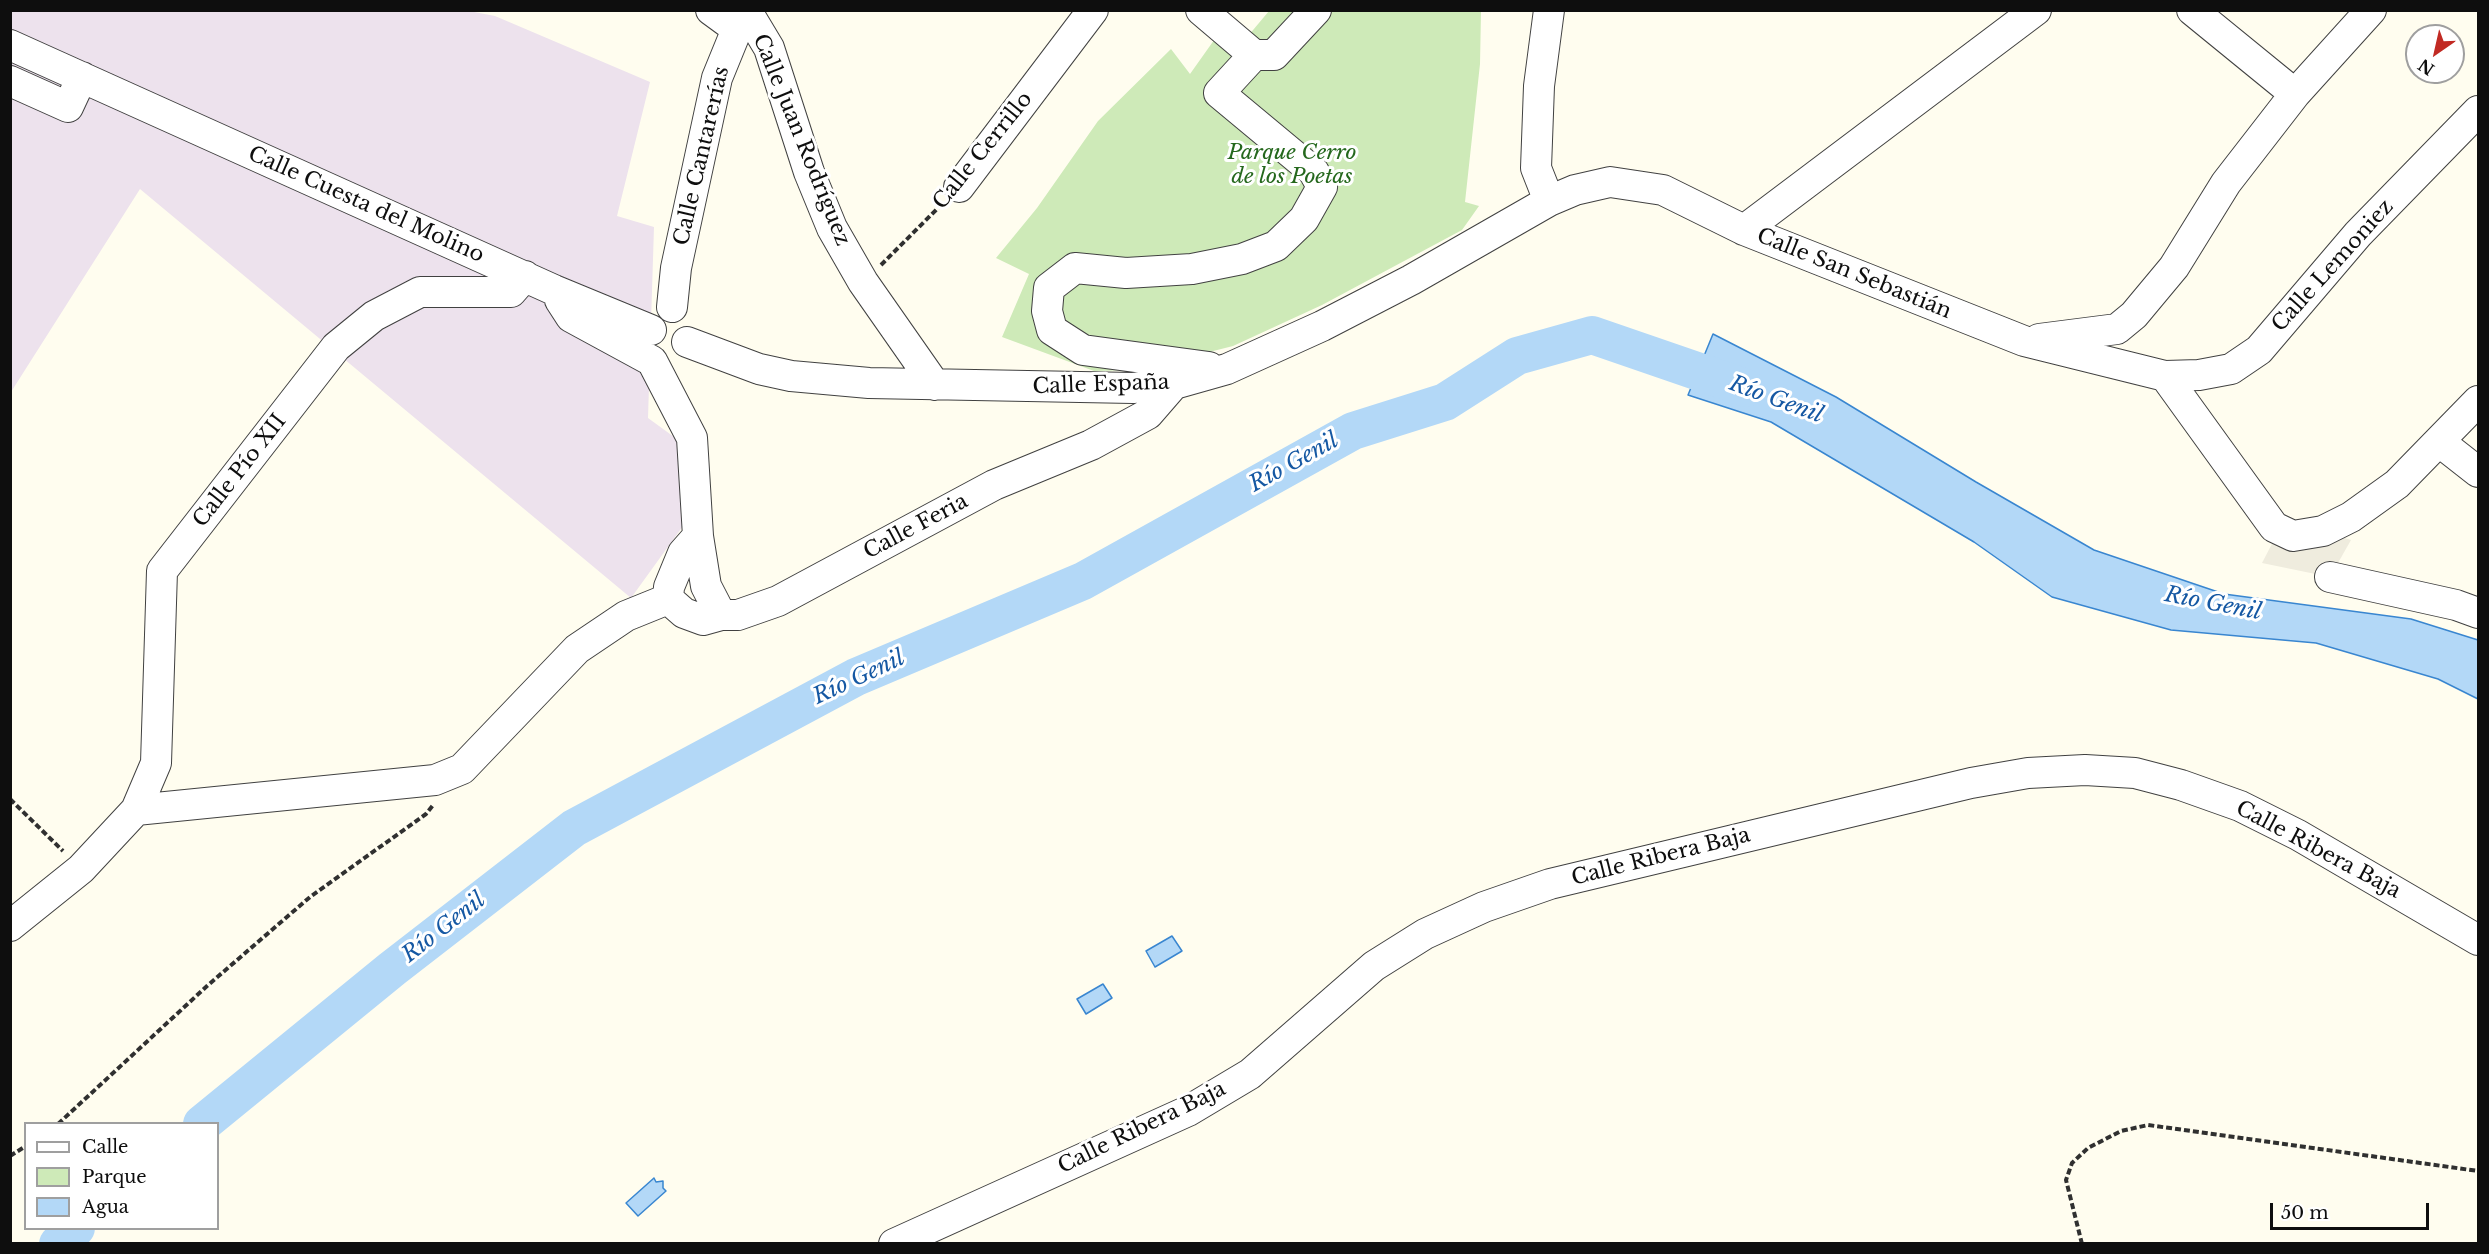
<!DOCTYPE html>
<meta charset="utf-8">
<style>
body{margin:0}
#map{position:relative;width:2489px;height:1254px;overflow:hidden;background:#fffdef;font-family:"Libre Baskerville",serif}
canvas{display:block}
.frame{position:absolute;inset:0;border:12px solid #0e0e0e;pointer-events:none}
.legend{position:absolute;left:24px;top:1122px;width:195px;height:108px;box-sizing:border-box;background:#fff;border:2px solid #9f9f9f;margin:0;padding:8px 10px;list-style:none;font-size:18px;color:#0e0e0e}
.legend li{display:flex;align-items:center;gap:12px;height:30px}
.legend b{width:30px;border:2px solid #9f9f9f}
.north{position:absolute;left:2405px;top:24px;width:60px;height:60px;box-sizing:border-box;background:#fff;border:2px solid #9f9f9f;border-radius:50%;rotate:214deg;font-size:16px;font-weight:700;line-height:24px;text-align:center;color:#0e0e0e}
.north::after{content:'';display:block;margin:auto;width:21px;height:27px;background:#c12a23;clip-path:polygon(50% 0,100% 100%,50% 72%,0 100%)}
.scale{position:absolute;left:2270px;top:1203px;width:159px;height:27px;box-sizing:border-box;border:3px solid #0e0e0e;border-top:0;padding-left:8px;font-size:18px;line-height:21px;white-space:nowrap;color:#0e0e0e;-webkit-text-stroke:4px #fff;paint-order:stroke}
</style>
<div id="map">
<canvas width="2489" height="1254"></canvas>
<div class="frame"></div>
<ul class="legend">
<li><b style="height:8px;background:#fff"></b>Calle</li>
<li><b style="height:16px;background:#ceeab8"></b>Parque</li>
<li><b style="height:16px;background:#b3d8f7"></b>Agua</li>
</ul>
<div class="north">N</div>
<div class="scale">50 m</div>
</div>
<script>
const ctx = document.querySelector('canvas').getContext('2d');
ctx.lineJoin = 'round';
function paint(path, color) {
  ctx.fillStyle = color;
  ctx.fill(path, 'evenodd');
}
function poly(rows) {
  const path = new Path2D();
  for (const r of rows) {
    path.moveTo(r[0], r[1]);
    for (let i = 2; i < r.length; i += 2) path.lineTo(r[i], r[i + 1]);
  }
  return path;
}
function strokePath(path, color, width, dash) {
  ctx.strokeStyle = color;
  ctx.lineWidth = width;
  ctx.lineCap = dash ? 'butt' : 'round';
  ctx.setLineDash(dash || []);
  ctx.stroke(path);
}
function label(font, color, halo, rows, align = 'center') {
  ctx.font = font + ' "Libre Baskerville",serif';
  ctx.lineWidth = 6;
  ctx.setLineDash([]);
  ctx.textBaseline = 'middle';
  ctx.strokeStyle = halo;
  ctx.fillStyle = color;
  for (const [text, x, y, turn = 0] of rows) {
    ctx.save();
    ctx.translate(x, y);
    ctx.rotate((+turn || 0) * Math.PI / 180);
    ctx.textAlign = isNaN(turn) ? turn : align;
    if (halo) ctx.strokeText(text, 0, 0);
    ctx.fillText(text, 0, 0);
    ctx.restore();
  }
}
const industrial = poly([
 [11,11,469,11,495,16,650,82,617,216,654,227,648,418,681,442,683,526,631,598,140,189,11,392]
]);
const green = poly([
 [1269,11,1481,11,1480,64,1465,202,1479,206,1462,230,1322,305,1233,346,1138,370,1094,371,1002,337,1029,274,996,258,1037,208,1098,121,1171,49,1190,74,1229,19,1248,36]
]);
const plaza = poly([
 [2323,531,2351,540,2330,577,2262,563,2275,538]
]);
const water = poly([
 [1713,334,1836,397,1976,482,2094,550,2224,594,2411,619,2478,640,2478,699,2438,679,2316,643,2171,630,2052,597,1974,542,1771,422,1688,395,1713,334],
 [1172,936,1182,951,1155,967,1146,951,1172,936],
 [1103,984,1112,998,1086,1014,1077,999,1103,984],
 [654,1178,656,1182,663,1181,663,1188,666,1191,638,1216,626,1203,654,1178]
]);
const river = poly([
 [202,1124,392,969,574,828,856,677,1083,581,1353,431,1445,402,1517,356,1592,335,1746,388],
 [58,1244,76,1228]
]);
const path = poly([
 [881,265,941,205],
 [10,799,63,851],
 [58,1124,207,986,310,897,426,814,434,804],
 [10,1156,26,1146],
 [2082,1244,2066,1180,2072,1163,2088,1148,2121,1131,2148,1125,2478,1171]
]);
const minor = poly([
 [711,10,737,29],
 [1201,10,1254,55],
 [1549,10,1539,86,1536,168,1549,201],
 [2192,10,2295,94],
 [748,13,769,48,809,172,832,228,863,282,935,385],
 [10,45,554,290,651,330],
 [1254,55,1274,55,1316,10],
 [10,81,68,107,82,77],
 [959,187,1093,10],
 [1744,230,2036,10],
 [560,300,571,317,652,361,692,438,698,536,706,586,721,615],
 [672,307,676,268,717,78,737,29,749,10],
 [2039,339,2117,329,2134,315,2174,267,2226,183,2295,94,2371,10],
 [687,342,759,369,791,376,869,383,1133,388,1174,384,1227,369,1322,326,1411,280,1549,201,1575,190,1610,182,1663,190,1744,230,2024,341,2165,376,2199,375,2231,369,2259,350,2358,234,2478,111],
 [1209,367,1083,350,1052,330,1047,311,1049,288,1075,268,1126,273,1192,269,1242,259,1276,246,1304,219,1322,187,1314,172,1219,93,1254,55],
 [2165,376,2274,527,2293,536,2323,531,2351,517,2397,484,2478,401],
 [2441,443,2478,472],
 [2330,577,2456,605,2478,613],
 [668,599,684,613,703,620,721,615,738,615,778,601,994,485,1091,445,1148,414,1174,384],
 [668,599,669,587,683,553,698,536],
 [136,810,435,780,462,769,577,649,626,616,668,599],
 [10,926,81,869,136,810,156,763,162,571,336,347,374,316,420,292,511,292,525,276],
 [894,1244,1188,1111,1250,1074,1374,966,1425,934,1484,907,1550,884,1971,783,2028,773,2085,770,2135,773,2181,785,2240,806,2298,835,2478,940]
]);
const streetNames = [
 ["Calle Juan Rodríguez",801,140,68],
 ["Calle Cerrillo",983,151,-51],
 ["Calle Cantarerías",702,156,-77],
 ["Calle Cuesta del Molino",366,205,24],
 ["Calle Lemoniez",2333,266,-48],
 ["Calle San Sebastián",1854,274,22],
 ["Calle España",1101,385,-2],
 ["Calle Pío XII",240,471,-52],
 ["Calle Feria",916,527,-28],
 ["Calle Ribera Baja",2318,850,28],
 ["Calle Ribera Baja",1661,857,-14],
 ["Calle Ribera Baja",1142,1128,-26]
];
const parkNames = [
 ["Parque Cerro",1292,153],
 ["de los Poetas",1292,177]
];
const waterNames = [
 ["Río Genil",1776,400,20],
 ["Río Genil",1294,463,-29],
 ["Río Genil",2213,604,11],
 ["Río Genil",859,678,-25],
 ["Río Genil",444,928,-38]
];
paint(industrial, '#ede2ed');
paint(green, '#ceeab8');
paint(plaza, '#efecde');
paint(water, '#b3d8f7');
strokePath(water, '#3986d0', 1.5);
strokePath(river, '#b3d8f7', 38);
strokePath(minor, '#414141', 32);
strokePath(path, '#303030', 4, [6, 3]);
strokePath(minor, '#fff', 30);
label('21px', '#0e0e0e', '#fff', streetNames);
label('italic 21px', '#25681d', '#fff', parkNames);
label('italic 22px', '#1558a3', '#fff', waterNames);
</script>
